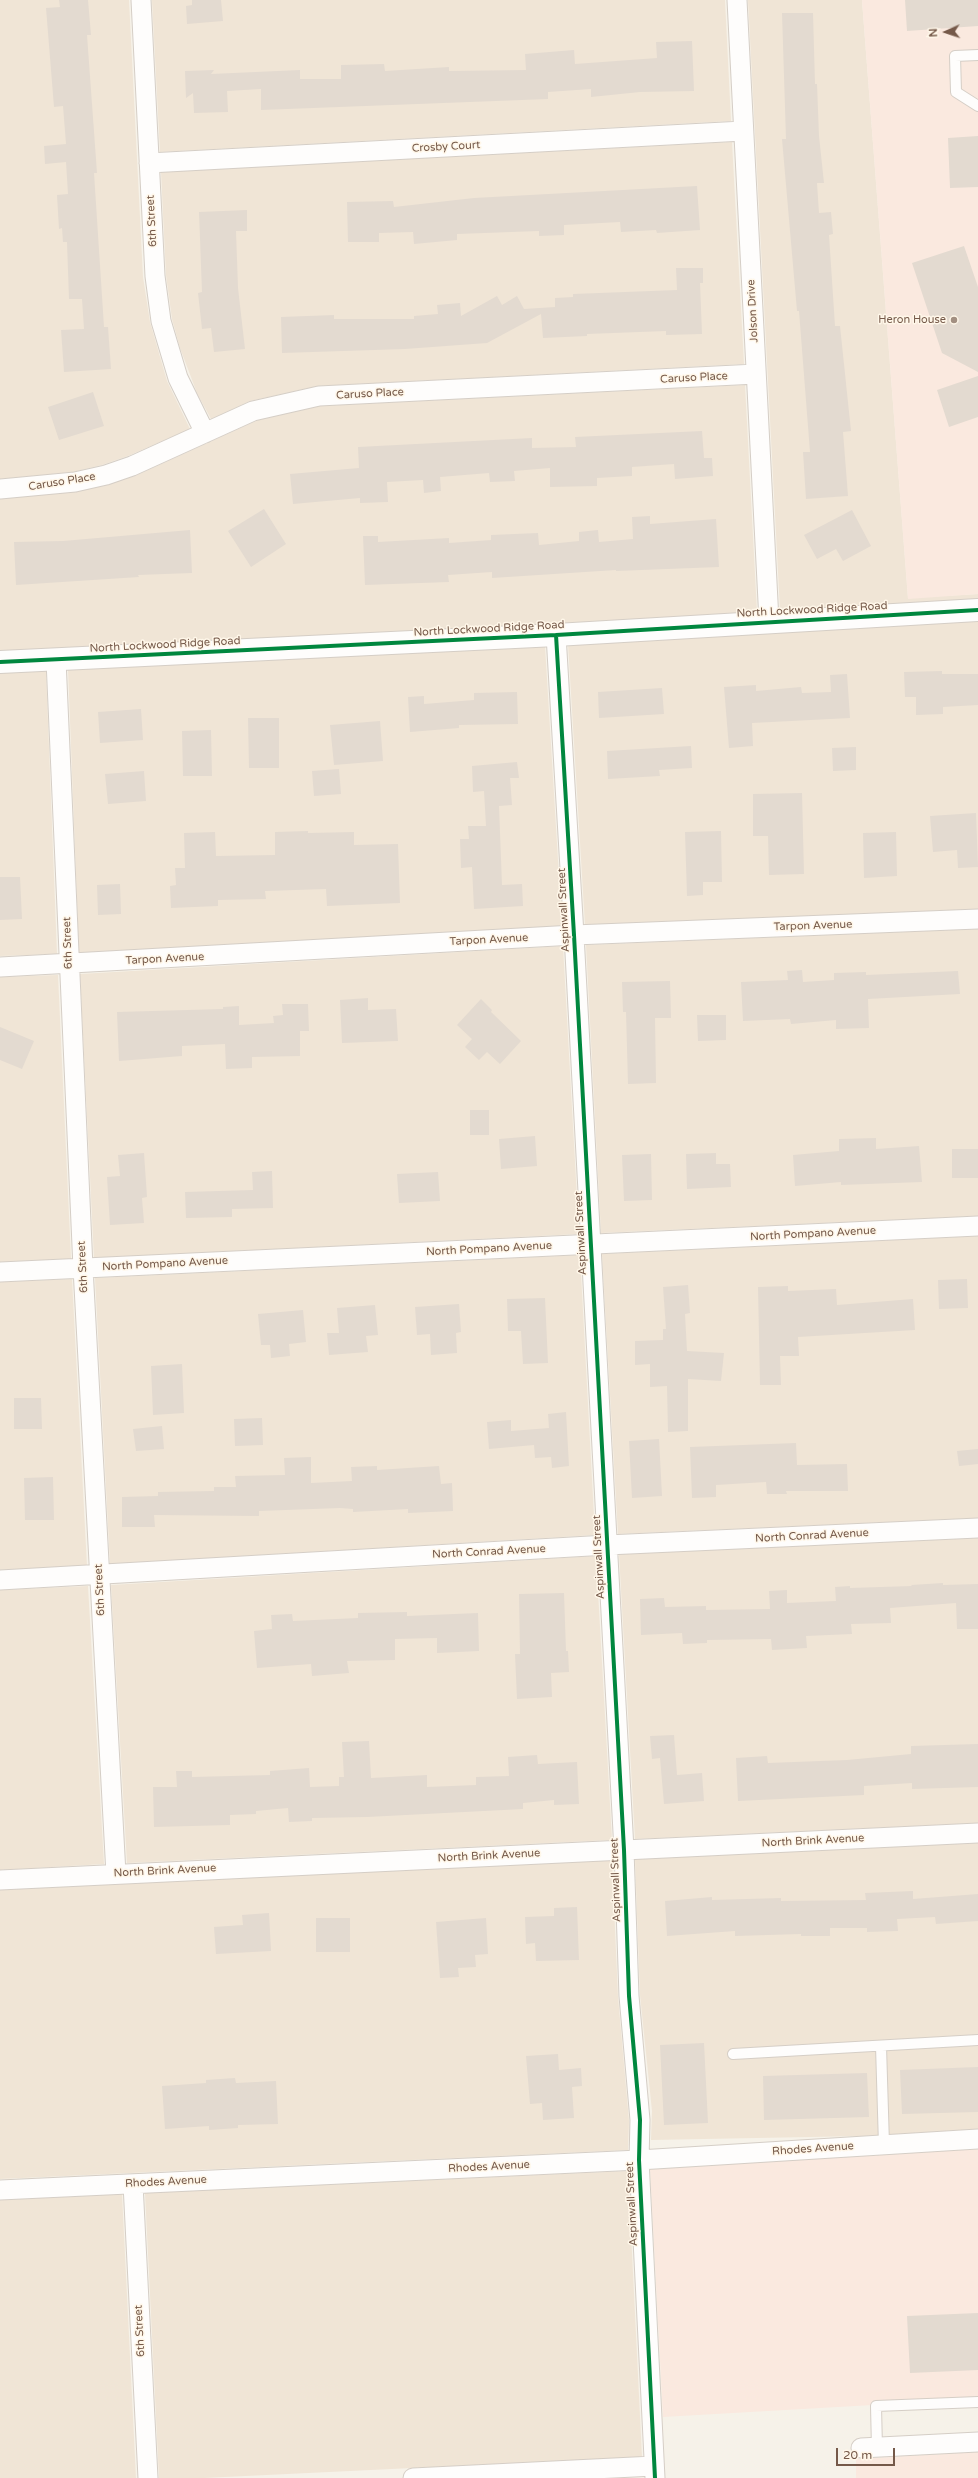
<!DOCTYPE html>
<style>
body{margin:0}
#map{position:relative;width:978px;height:2478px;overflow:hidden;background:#f6f2e9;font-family:"Varela Round",sans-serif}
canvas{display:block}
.north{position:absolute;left:926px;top:12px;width:40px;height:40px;-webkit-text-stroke:3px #fff7e9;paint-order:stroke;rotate:267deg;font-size:11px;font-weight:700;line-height:16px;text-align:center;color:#755949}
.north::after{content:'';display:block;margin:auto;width:14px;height:18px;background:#755949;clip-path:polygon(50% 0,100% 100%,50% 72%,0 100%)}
.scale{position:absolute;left:836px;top:2448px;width:59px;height:18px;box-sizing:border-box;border:2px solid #755949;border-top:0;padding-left:5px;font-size:12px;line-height:14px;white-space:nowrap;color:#755949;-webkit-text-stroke:3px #fff7e9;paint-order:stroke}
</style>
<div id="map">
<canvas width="978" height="2478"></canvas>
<div class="north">N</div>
<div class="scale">20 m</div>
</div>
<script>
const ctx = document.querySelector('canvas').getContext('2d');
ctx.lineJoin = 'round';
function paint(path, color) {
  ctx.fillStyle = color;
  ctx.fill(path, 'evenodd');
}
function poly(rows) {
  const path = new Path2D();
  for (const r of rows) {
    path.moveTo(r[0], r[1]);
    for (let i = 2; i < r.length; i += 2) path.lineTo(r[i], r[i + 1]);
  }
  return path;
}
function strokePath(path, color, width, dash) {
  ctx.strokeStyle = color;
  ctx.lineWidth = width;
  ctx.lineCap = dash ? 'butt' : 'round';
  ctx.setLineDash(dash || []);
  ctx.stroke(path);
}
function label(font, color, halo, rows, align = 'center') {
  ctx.font = font + ' "Varela Round",sans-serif';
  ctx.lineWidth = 3;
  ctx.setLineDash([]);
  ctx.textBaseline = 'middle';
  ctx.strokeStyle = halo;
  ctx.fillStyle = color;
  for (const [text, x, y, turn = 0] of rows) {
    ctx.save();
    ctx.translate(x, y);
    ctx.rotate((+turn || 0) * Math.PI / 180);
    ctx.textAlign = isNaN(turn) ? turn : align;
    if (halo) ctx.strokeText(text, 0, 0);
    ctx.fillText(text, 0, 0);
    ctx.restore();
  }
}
const residential = poly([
 [0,0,129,0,143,277,150,322,167,381,190,429,128,456,102,465,73,472,0,479],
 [152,0,725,0,731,121,160,152],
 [748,0,862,0,908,598,978,594,978,600,780,610],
 [732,142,744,364,318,386,250,401,211,419,197,393,180,348,172,319,166,275,161,172],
 [745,385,757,612,555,625,0,652,0,499,78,491,109,484,137,475,258,420,320,406],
 [978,620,978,909,585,925,568,644],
 [545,646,562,926,79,953,68,669],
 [46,670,57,954,0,956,0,672],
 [978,929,978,1216,601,1233,586,945],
 [563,946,579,1234,94,1258,80,974],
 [58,975,71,1259,0,1262,0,977],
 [978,1236,978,1518,618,1534,602,1254],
 [580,1255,595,1535,110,1564,95,1278],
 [72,1279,87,1566,0,1570,0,1282],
 [978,1538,978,1823,635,1839,619,1554],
 [596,1556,612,1840,127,1863,111,1585],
 [88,1586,104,1864,0,1870,0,1590],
 [978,1843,978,2129,863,2136,651,2140,652,2111,640,1995,635,1859],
 [612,1860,618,1997,629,2121,628,2150,0,2179,0,1890],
 [628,2171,642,2457,204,2478,159,2478,145,2193],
 [122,2194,136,2478,0,2478,0,2200]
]);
const commercial = poly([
 [862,0,978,0,978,594,908,599],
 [978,2149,978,2399,663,2417,650,2169],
 [978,2452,978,2478,856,2478,856,2459]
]);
const building = poly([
 [59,0,88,0,91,35,87,35,97,173,94,173,104,327,108,327,111,369,64,372,61,330,84,329,82,299,69,299,67,242,63,242,62,228,59,229,57,195,68,194,66,162,45,164,44,146,66,144,63,106,54,107,46,8,60,7],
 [192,0,221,0,223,21,187,24,186,6,192,5],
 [905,0,978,0,978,26,907,31],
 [782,13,813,13,815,84,817,84,819,136,824,183,817,183,819,213,831,212,833,234,829,235,835,326,840,326,851,431,843,432,848,496,806,499,803,452,810,452,799,311,797,311,782,139,786,139],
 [692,41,694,91,640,92,591,97,591,89,548,92,548,99,522,100,261,110,261,89,227,91,228,112,194,113,193,93,186,98,185,71,214,70,211,74,300,70,300,79,341,79,341,65,384,64,385,71,449,67,449,71,526,70,525,54,574,50,575,64,657,58,656,42],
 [978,136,978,187,950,188,948,138],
 [697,186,700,230,657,233,656,230,621,232,620,222,564,225,564,235,539,236,539,231,457,234,457,240,414,244,413,232,379,233,379,242,348,242,347,202,393,201,394,207,474,198],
 [247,210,247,231,236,231,238,288,245,349,214,352,211,328,202,329,198,293,202,292,199,212],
 [964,246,978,287,978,372,942,353,912,263],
 [676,268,703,268,703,283,700,283,702,334,666,335,666,331,587,334,587,336,543,338,541,314,487,343,405,349,282,353,281,317,334,315,334,319,414,319,414,316,438,314,437,305,460,303,461,316,497,296,502,305,517,296,524,309,555,307,555,298,573,297,573,294,677,290],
 [978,376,978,417,949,427,937,390],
 [93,392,104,426,59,440,48,407],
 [702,431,704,458,712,458,713,476,675,479,674,464,632,467,632,476,597,478,597,486,550,487,550,468,514,471,515,481,490,482,489,473,440,477,441,491,424,493,423,480,387,482,388,502,360,503,360,498,293,504,290,474,359,468,358,447,532,438,532,448,576,447,575,437],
 [264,509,286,544,251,567,228,531],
 [852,510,871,546,843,561,836,549,817,559,804,535],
 [650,516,650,524,716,519,719,567,616,571,616,570,492,578,492,572,448,575,449,582,365,585,363,536,378,536,378,542,449,538,449,543,491,540,491,535,538,533,539,545,579,541,579,532,598,530,599,542,633,539,632,517],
 [190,530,192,573,138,575,139,577,16,585,14,542,63,541],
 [942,671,942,674,978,674,978,705,943,707,943,714,916,715,916,697,905,697,904,672],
 [847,674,850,718,752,723,753,746,729,748,724,687,756,685,756,691,801,687,802,693,831,692,830,675],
 [662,688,664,714,599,718,598,692],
 [517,692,518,724,459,725,459,728,410,732,408,697,424,696,424,704,474,700,474,693],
 [141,709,143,740,100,743,98,712],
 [248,718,279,718,279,768,249,768],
 [380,721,383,761,334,765,330,725],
 [211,730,212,776,183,776,182,731],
 [691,746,692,768,659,770,660,776,608,779,607,751],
 [856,747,856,770,833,771,832,748],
 [517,762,519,778,510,778,512,805,499,806,502,885,522,884,523,906,474,909,472,867,461,868,460,839,469,839,468,826,486,826,484,791,473,792,472,766],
 [339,769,341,794,314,796,312,771],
 [144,771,146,801,108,804,105,774],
 [802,793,804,874,769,875,768,836,753,836,753,794],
 [976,813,978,867,958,868,957,850,933,852,930,816],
 [308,831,308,833,354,832,354,845,398,844,400,903,327,906,326,889,265,891,266,899,218,900,218,906,171,908,170,886,176,885,175,868,185,868,184,833,215,832,216,856,275,855,275,832],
 [721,831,722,882,703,882,703,895,687,896,685,832],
 [896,832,897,876,864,878,863,833],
 [0,877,20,877,22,919,0,920],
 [120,884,121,914,98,915,97,885],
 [802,970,803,982,834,980,834,973,866,972,866,975,958,971,960,994,868,999,869,1028,836,1029,836,1020,791,1024,790,1019,743,1021,741,982,788,980,787,971],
 [670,981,671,1018,655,1018,656,1083,628,1084,626,1012,623,1012,622,982],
 [368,998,368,1010,396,1009,398,1041,342,1043,340,1000],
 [481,999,492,1010,491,1012,521,1041,500,1064,487,1052,479,1060,465,1047,472,1039,457,1025],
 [282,1004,308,1004,309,1031,300,1031,300,1056,252,1057,252,1068,226,1069,225,1044,182,1046,182,1056,119,1061,117,1012,223,1009,223,1007,239,1006,239,1025,274,1023,273,1016,283,1015],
 [697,1015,726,1015,726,1040,698,1041],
 [0,1027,34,1041,22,1069,0,1060],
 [470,1110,489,1110,489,1135,470,1135],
 [535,1136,537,1166,501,1169,499,1139],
 [876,1138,876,1149,919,1146,922,1182,841,1185,841,1182,795,1186,793,1155,839,1151,839,1139],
 [952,1149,978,1149,978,1178,952,1178],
 [144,1153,147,1197,142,1198,144,1223,110,1225,107,1177,120,1176,118,1155],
 [716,1153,716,1164,730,1164,731,1187,687,1189,686,1154],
 [651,1154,652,1200,624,1201,622,1155],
 [272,1171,273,1208,232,1209,232,1217,186,1218,185,1192,253,1190,252,1172],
 [438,1172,440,1201,399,1203,397,1174],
 [967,1279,968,1308,939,1309,938,1280],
 [688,1285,690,1313,685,1314,687,1351,724,1353,721,1381,688,1379,688,1431,668,1432,667,1386,650,1387,650,1364,635,1365,635,1341,663,1340,663,1329,666,1329,663,1287],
 [788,1286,788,1291,836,1289,837,1305,913,1299,915,1330,798,1337,799,1356,780,1356,781,1385,760,1385,758,1287],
 [545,1298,548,1363,523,1364,521,1331,508,1331,507,1299],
 [459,1304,461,1332,456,1333,457,1353,431,1355,430,1334,417,1335,415,1307],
 [375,1305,378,1335,366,1336,368,1352,329,1355,327,1333,339,1333,337,1308],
 [303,1310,306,1342,289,1344,290,1356,271,1358,270,1345,261,1345,258,1314],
 [182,1364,184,1413,153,1415,151,1366],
 [14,1398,41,1398,42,1429,14,1429],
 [566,1412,569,1466,552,1468,551,1457,535,1458,534,1445,489,1449,487,1422,511,1420,511,1431,549,1428,548,1414],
 [262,1418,263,1445,235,1446,234,1419],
 [162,1426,164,1449,136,1451,133,1429],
 [659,1439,662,1496,632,1498,629,1441],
 [796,1443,797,1465,847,1464,848,1491,786,1491,787,1494,767,1494,766,1482,716,1485,716,1497,692,1498,690,1447],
 [978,1449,978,1464,959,1466,957,1451],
 [311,1457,311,1483,352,1481,351,1467,377,1466,377,1470,439,1466,441,1484,452,1483,453,1511,408,1513,408,1509,353,1512,353,1509,340,1508,259,1511,259,1516,154,1515,155,1527,122,1527,122,1497,158,1496,158,1492,214,1491,214,1487,236,1487,235,1476,285,1475,284,1458],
 [53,1477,54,1520,25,1520,24,1478],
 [943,1583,943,1585,978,1584,978,1629,957,1629,956,1603,890,1608,891,1623,851,1624,852,1634,806,1636,807,1648,772,1650,771,1639,707,1640,707,1643,683,1644,682,1633,641,1635,640,1599,664,1598,665,1607,706,1606,706,1610,770,1609,769,1591,787,1590,787,1603,836,1601,835,1587,850,1586,850,1588,912,1586,911,1585],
 [564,1593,566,1651,568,1651,569,1672,551,1673,552,1697,517,1699,515,1654,520,1654,519,1594],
 [407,1612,407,1616,478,1613,479,1651,437,1653,437,1638,395,1639,395,1660,347,1661,349,1673,312,1676,311,1664,257,1668,254,1631,272,1629,271,1615,292,1614,293,1621,358,1618,358,1613],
 [674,1735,677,1775,702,1773,704,1801,664,1804,660,1758,652,1759,650,1736],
 [369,1741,371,1778,427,1775,427,1787,476,1785,476,1777,509,1776,508,1757,537,1755,538,1764,577,1762,579,1804,554,1805,554,1800,523,1803,523,1809,367,1817,312,1818,312,1821,289,1822,288,1808,256,1811,256,1814,230,1815,230,1825,154,1827,153,1787,177,1787,176,1771,192,1771,192,1777,270,1775,270,1771,309,1768,310,1787,339,1786,339,1777,344,1777,342,1742],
 [978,1744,978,1787,912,1789,912,1783,864,1786,864,1795,738,1801,736,1758,767,1756,768,1763,847,1760,911,1754,911,1746],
 [913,1891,913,1899,978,1894,978,1921,936,1924,935,1917,897,1919,898,1931,867,1932,867,1928,830,1928,830,1936,801,1936,801,1934,735,1936,735,1931,667,1936,665,1901,712,1897,712,1900,781,1898,781,1901,866,1900,865,1893],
 [577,1907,579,1960,536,1961,535,1943,526,1944,525,1917,554,1916,554,1908],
 [269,1913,271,1951,216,1954,214,1927,243,1925,242,1915],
 [316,1918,350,1918,350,1952,316,1952],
 [486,1918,488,1954,475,1955,476,1967,458,1968,459,1977,440,1978,436,1922],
 [704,2043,708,2123,664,2125,660,2045],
 [558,2054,559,2070,581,2068,582,2086,572,2087,574,2118,543,2120,542,2103,530,2104,526,2056],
 [978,2067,978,2112,902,2114,900,2070],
 [867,2073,869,2117,764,2120,763,2076],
 [235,2078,236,2083,276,2081,278,2124,238,2125,238,2128,209,2130,209,2126,165,2129,162,2086,206,2083,206,2080],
 [978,2313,978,2370,910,2373,907,2316]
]);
const service = poly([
 [978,55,955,56,956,92,978,106],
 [881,2046,884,2145],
 [733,2054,978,2040],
 [877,2448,876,2406,978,2402]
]);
const minor = poly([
 [141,0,155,276,161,321,178,378,205,433],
 [737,0,769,621],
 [149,163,743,131],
 [0,489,75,482,106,475,132,466,253,411,319,396,756,374],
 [556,635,574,935,624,1850,629,1996,640,2120,639,2160,655,2478],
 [56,660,83,1268,116,1874],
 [0,967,574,935,978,919],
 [0,1272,978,1226],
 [0,1580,607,1545,978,1528],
 [0,1880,978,1833],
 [133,2184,148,2478],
 [0,2190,639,2160,978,2139],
 [861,2448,978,2442],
 [413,2478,654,2466]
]);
const tertiary = poly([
 [0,662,556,635,978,610]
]);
const cycleway = poly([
 [556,635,574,935,624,1850,629,1996,640,2120,639,2160,655,2478],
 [0,662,556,635,978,610]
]);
const markers = [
 [954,320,4,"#a28f81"]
];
const streetNames = [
 ["Crosby Court",446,147,-3],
 ["6th Street",152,221,-93],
 ["Jolson Drive",753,311,-93],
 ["Caruso Place",694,378,-3],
 ["Caruso Place",370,394,-3],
 ["Caruso Place",62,482,-9],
 ["North Lockwood Ridge Road",812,610,-3],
 ["North Lockwood Ridge Road",489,629,-3],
 ["North Lockwood Ridge Road",165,645,-3],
 ["Aspinwall Street",564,910,-93],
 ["Tarpon Avenue",813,926,-2],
 ["Tarpon Avenue",489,940,-3],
 ["6th Street",68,943,-92],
 ["Tarpon Avenue",165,959,-3],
 ["Aspinwall Street",581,1233,-93],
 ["North Pompano Avenue",813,1234,-3],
 ["North Pompano Avenue",489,1249,-3],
 ["North Pompano Avenue",165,1264,-3],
 ["6th Street",83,1267,-93],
 ["North Conrad Avenue",812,1536,-3],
 ["North Conrad Avenue",489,1552,-3],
 ["Aspinwall Street",599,1557,-93],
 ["6th Street",100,1590,-93],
 ["North Brink Avenue",813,1841,-3],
 ["North Brink Avenue",489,1856,-3],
 ["North Brink Avenue",165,1871,-3],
 ["Aspinwall Street",616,1880,-92],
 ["Rhodes Avenue",813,2149,-4],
 ["Rhodes Avenue",489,2167,-3],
 ["Rhodes Avenue",166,2182,-3],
 ["Aspinwall Street",632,2204,-93],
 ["6th Street",140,2331,-93]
];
const poiNames = [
 ["Heron House",946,320]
];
paint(residential, '#f0e5d6');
paint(commercial, '#fae9df');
paint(building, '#e3dad0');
strokePath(service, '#d5cec6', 12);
strokePath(minor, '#d5cec6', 21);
strokePath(tertiary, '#d5cec6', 24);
strokePath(service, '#fefdfc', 10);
strokePath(minor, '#fefdfc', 19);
strokePath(tertiary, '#fefdfc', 22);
strokePath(cycleway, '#00873e', 4);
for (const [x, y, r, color] of markers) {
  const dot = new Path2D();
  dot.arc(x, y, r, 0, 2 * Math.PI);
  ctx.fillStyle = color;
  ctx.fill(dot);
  strokePath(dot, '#fff7e9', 1.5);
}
label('11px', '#755949', '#fff7e9', streetNames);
label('11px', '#755949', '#fff7e9', poiNames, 'right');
</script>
